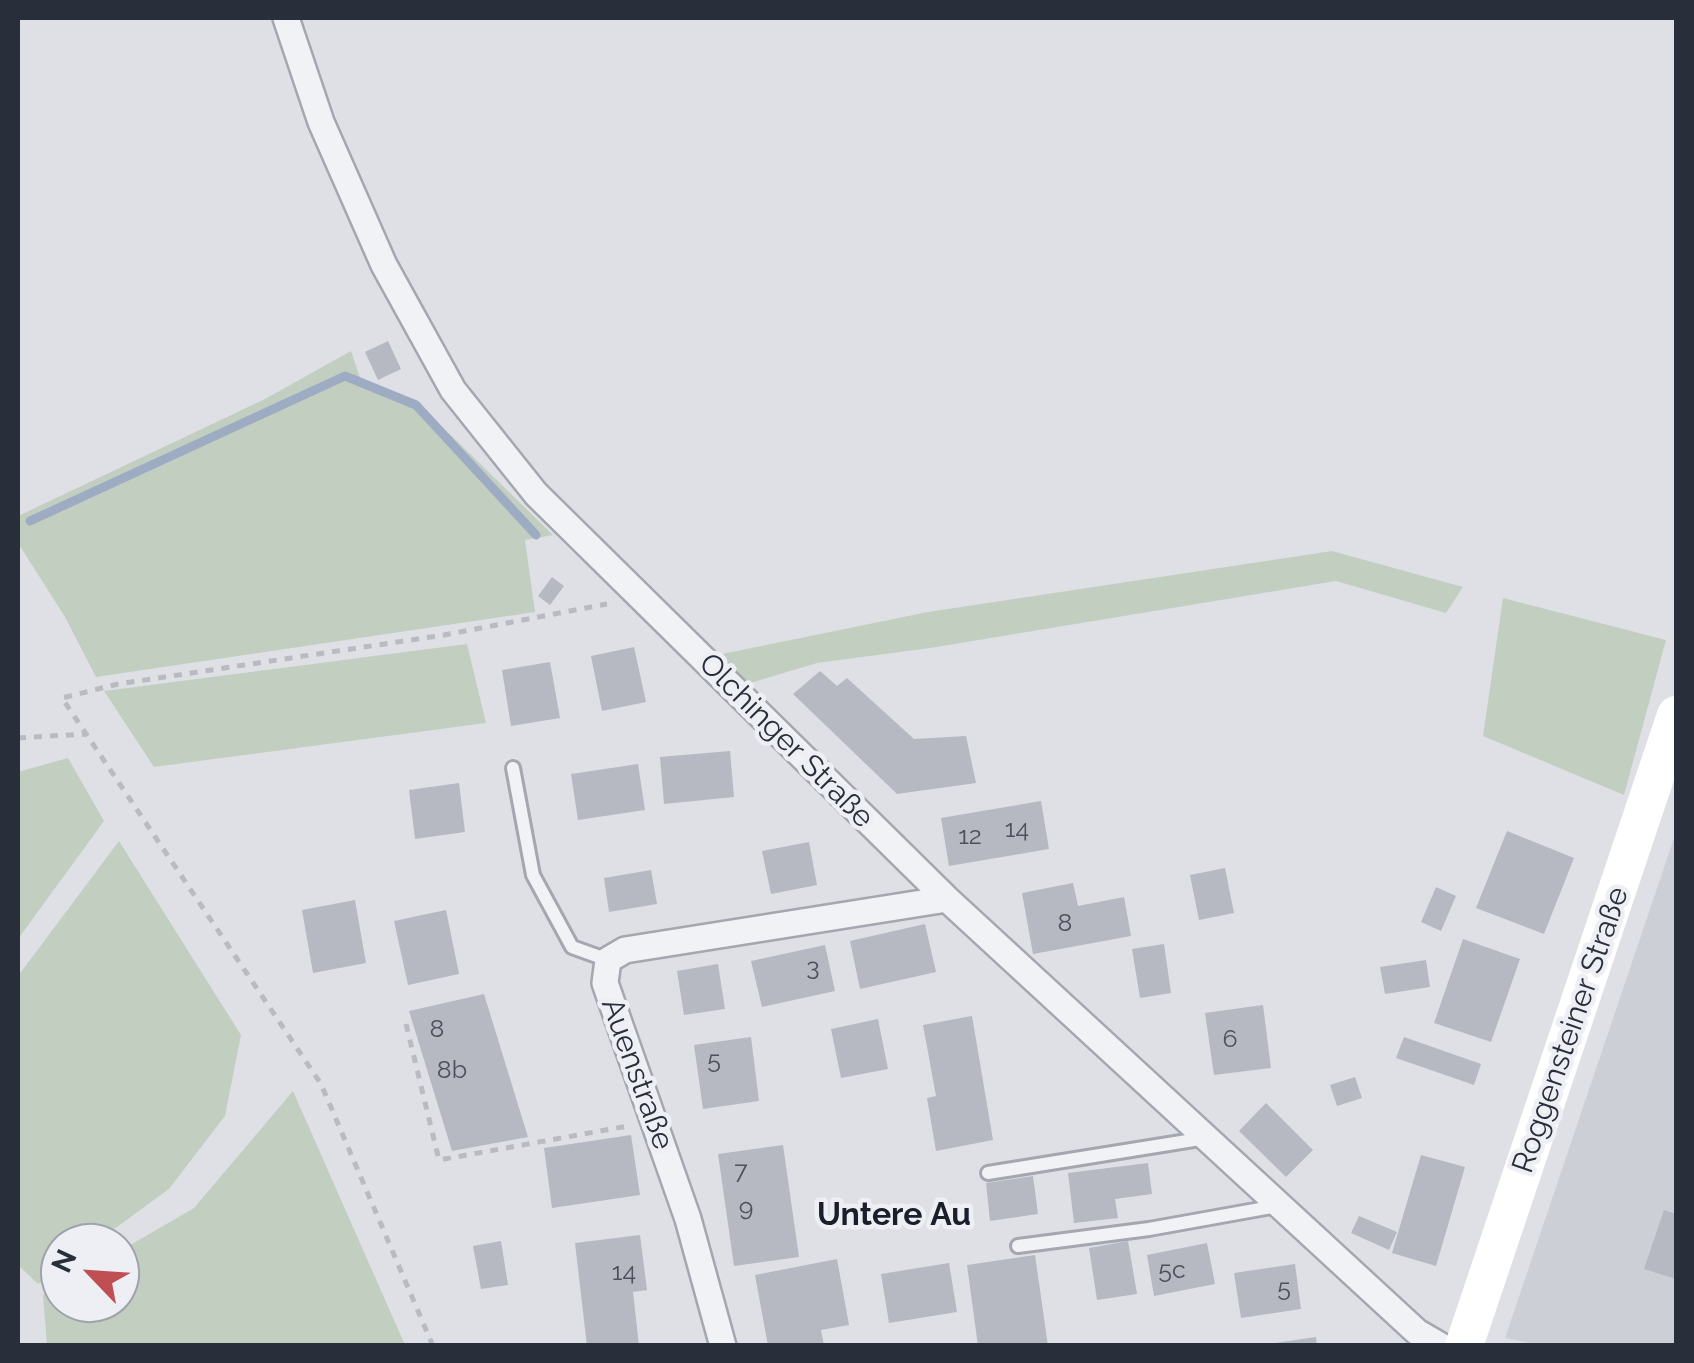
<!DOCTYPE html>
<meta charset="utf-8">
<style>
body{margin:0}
#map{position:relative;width:1694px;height:1363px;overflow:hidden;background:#dee0e6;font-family:Raleway,sans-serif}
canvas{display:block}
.frame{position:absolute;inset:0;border:20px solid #292e3b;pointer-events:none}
.north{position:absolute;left:40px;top:1223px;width:100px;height:100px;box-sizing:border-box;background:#edeff4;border:2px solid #9fa2aa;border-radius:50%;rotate:295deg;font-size:28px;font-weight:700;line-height:40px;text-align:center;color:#292e3b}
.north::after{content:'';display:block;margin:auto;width:35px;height:45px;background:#c04f53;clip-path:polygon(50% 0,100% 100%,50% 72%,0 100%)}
</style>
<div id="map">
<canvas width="1694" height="1363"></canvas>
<div class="frame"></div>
<div class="north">N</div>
</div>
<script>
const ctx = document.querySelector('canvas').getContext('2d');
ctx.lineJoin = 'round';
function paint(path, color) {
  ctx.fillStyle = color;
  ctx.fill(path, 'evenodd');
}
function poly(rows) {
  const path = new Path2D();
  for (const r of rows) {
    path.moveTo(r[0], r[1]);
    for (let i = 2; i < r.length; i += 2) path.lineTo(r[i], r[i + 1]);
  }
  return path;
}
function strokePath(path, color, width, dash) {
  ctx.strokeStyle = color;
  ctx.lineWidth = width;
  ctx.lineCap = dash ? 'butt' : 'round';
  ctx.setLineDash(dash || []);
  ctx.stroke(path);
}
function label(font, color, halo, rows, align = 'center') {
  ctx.font = font + ' Raleway,sans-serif';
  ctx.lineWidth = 9;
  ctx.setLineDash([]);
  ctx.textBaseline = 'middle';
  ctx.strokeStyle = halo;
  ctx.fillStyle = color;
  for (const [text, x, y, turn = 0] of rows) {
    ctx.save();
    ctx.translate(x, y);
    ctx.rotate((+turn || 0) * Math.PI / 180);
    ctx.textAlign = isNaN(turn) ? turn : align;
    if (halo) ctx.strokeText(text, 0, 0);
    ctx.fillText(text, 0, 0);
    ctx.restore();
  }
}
const built = poly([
 [1676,832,1676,1345,1545,1346,1505,1338]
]);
const green = poly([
 [351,351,360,378,422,407,553,535,525,540,535,612,96,677,65,617,18,543,18,516,265,399],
 [1332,551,1463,587,1446,613,1336,581,930,648,817,663,747,684,717,655,928,612],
 [1503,598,1666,640,1624,795,1483,736],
 [467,644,486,723,154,767,104,691],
 [68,758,104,821,18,939,18,772],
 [119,841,241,1035,225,1116,169,1189,95,1243,60,1243,60,1268,38,1284,18,1265,18,976],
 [293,1091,405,1345,47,1345,43,1295,60,1285,60,1303,120,1303,120,1251,194,1208]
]);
const stream = poly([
 [30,521,345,376,416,405,536,535]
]);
const building = poly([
 [388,341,401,369,378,380,365,352],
 [552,577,564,586,550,605,538,596],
 [634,647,646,702,602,711,591,656],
 [550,662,560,718,511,726,502,670],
 [820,671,837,686,847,678,914,739,966,736,976,783,897,794,793,694],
 [730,751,734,797,664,804,660,757],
 [638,764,645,810,578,820,571,774],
 [459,783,465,832,415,839,409,790],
 [1041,801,1049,849,949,866,941,818],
 [1507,831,1574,858,1544,934,1476,908],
 [809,842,817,885,771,894,762,851],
 [1225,868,1234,913,1199,920,1190,875],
 [651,870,657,904,609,912,604,878],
 [1073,883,1078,906,1124,897,1131,936,1033,954,1022,893],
 [1436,887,1456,896,1441,931,1421,922],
 [355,900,366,963,313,973,302,910],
 [446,910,459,974,408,985,394,921],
 [925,924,936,972,860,989,850,941],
 [1463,939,1520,959,1491,1042,1434,1023],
 [1164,944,1171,993,1140,998,1132,949],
 [825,945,835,991,762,1007,751,961],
 [1426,960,1430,987,1385,994,1380,967],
 [718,964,725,1009,684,1015,677,971],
 [484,994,528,1137,452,1151,409,1011],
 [1263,1005,1271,1068,1214,1075,1205,1013],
 [972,1016,993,1140,936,1151,927,1098,936,1096,923,1025],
 [878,1019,888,1069,841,1078,831,1029],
 [751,1037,759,1101,703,1109,694,1045],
 [1404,1037,1481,1064,1474,1085,1396,1058],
 [1355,1077,1362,1098,1337,1106,1330,1085],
 [1266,1103,1313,1150,1286,1177,1239,1131],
 [631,1135,640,1195,552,1208,544,1148],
 [783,1145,799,1257,734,1266,718,1154],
 [1421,1155,1465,1167,1436,1266,1392,1253],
 [1148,1163,1152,1194,1115,1199,1118,1218,1074,1223,1068,1173],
 [1033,1176,1038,1214,990,1221,986,1183],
 [1664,1210,1676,1214,1676,1279,1644,1269],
 [1359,1216,1397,1232,1389,1250,1351,1233],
 [640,1235,647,1290,633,1292,639,1346,587,1346,575,1243],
 [501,1241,508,1285,481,1289,473,1246],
 [1128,1241,1137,1294,1097,1300,1089,1248],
 [1207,1243,1215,1284,1154,1296,1147,1255],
 [1035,1255,1048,1346,978,1346,967,1265],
 [837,1259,849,1325,821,1330,824,1346,768,1346,755,1275],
 [949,1263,957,1312,889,1323,881,1274],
 [1295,1264,1301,1309,1241,1318,1234,1273],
 [1316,1337,1317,1346,1275,1346,1275,1343]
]);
const path = poly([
 [18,738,85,734],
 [406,1024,439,1160,628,1126],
 [433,1346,321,1084,62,698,118,684,444,635,607,604]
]);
const lane = poly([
 [513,768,533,875,572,947,608,960],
 [988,1173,1206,1138],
 [1018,1246,1149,1229,1277,1206]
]);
const street = poly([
 [286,18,321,122,384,265,453,390,536,494,947,899,1417,1332,1441,1346],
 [723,1346,688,1219,605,983,608,960,625,950,947,899]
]);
const secondary = poly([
 [1464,1346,1676,715]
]);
const numberNames = [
 ["14",1017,829],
 ["12",970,836],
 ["8",1065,923],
 ["3",813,967],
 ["8",437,1029],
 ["6",1230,1039],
 ["5",714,1060],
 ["8b",452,1070],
 ["7",741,1171],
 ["9",746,1208],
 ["5c",1172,1270],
 ["14",624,1272],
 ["5",1284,1288]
];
const streetNames = [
 ["Olchinger Straße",786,741,45],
 ["Roggensteiner Straße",1571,1030,-71],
 ["Auenstraße",637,1074,70]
];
const neighbourhoodNames = [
 ["Untere Au",894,1215]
];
paint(built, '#cdcfd7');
paint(green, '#c2cfc0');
strokePath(stream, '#9dabc3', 9);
paint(building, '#b6b9c2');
strokePath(lane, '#a4a7af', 18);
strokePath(street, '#a4a7af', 30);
strokePath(path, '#b8bbc1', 5, [8, 8]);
strokePath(lane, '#f0f2f5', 12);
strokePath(street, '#f0f2f5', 25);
strokePath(secondary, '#fff', 38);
label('25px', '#4c515d', null, numberNames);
label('30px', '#292e3b', '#edeff4', streetNames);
label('bold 32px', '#1b1f2c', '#edeff4', neighbourhoodNames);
</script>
